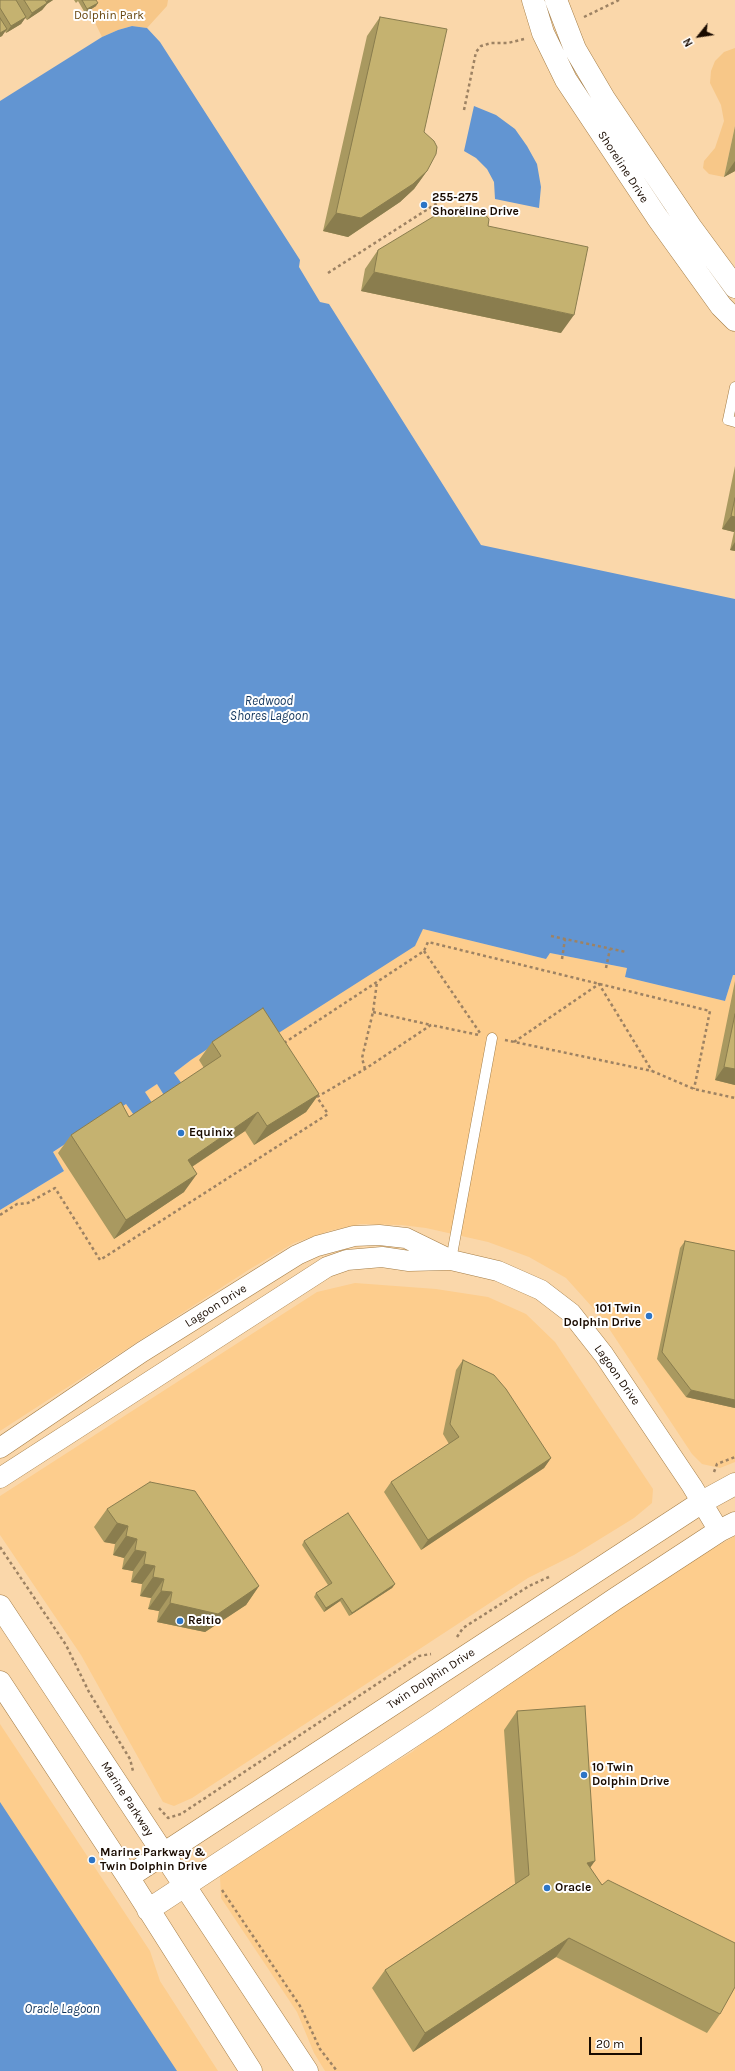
<!DOCTYPE html>
<style>
body{margin:0}
#map{position:relative;width:735px;height:2071px;overflow:hidden;background:#fad7aa;font-family:Karla,sans-serif}
canvas{display:block}
.north{position:absolute;left:679px;top:16px;width:40px;height:40px;-webkit-text-stroke:3px #fff;paint-order:stroke;rotate:240deg;font-size:11px;font-weight:700;line-height:16px;text-align:center;color:#190b00}
.north::after{content:'';display:block;margin:auto;width:14px;height:18px;background:#190b00;clip-path:polygon(50% 0,100% 100%,50% 72%,0 100%)}
.scale{position:absolute;left:589px;top:2037px;width:53px;height:18px;box-sizing:border-box;border:2px solid #190b00;border-top:0;padding-left:5px;font-size:12px;line-height:14px;white-space:nowrap;color:#190b00;-webkit-text-stroke:3px #fff;paint-order:stroke}
</style>
<div id="map">
<canvas width="735" height="2071"></canvas>
<div class="north">N</div>
<div class="scale">20 m</div>
</div>
<script>
const ctx = document.querySelector('canvas').getContext('2d');
ctx.lineJoin = 'round';
function paint(path, color) {
  ctx.fillStyle = color;
  ctx.fill(path, 'evenodd');
}
function poly(rows) {
  const path = new Path2D();
  for (const r of rows) {
    path.moveTo(r[0], r[1]);
    for (let i = 2; i < r.length; i += 2) path.lineTo(r[i], r[i + 1]);
  }
  return path;
}
function strokePath(path, color, width, dash) {
  ctx.strokeStyle = color;
  ctx.lineWidth = width;
  ctx.lineCap = dash ? 'butt' : 'round';
  ctx.setLineDash(dash || []);
  ctx.stroke(path);
}
function label(font, color, halo, rows, align = 'center') {
  ctx.font = font + ' Karla,sans-serif';
  ctx.lineWidth = 4;
  ctx.setLineDash([]);
  ctx.textBaseline = 'middle';
  ctx.strokeStyle = halo;
  ctx.fillStyle = color;
  for (const [text, x, y, turn = 0] of rows) {
    ctx.save();
    ctx.translate(x, y);
    ctx.rotate((+turn || 0) * Math.PI / 180);
    ctx.textAlign = isNaN(turn) ? turn : align;
    if (halo) ctx.strokeText(text, 0, 0);
    ctx.fillText(text, 0, 0);
    ctx.restore();
  }
}
const built = poly([
 [423,929,546,959,550,953,627,968,625,977,725,1001,733,975,735,975,735,1462,720,1468,702,1464,692,1454,602,1318,566,1278,529,1257,488,1242,426,1228,401,1225,360,1224,329,1231,294,1243,250,1269,0,1431,0,1210,64,1171,52,1153,126,1104,136,1118,145,1092,157,1084,167,1100,174,1073,191,1060,250,1021],
 [355,1283,436,1289,488,1297,526,1314,555,1342,653,1489,652,1503,634,1518,574,1555,528,1578,192,1798,174,1806,163,1802,81,1655,0,1535,0,1496,317,1292],
 [735,1536,735,2071,325,2071,314,2053,297,2012,221,1898,220,1877,232,1861,412,1752,467,1707,677,1569],
 [0,1724,150,1951,160,1981,218,2071,0,2071]
]);
const green = poly([
 [84,0,168,0,167,6,147,28,132,26,118,30,102,37],
 [735,48,735,126,724,177,709,174,703,168,704,161,715,148,724,121,721,105,710,83,711,71,715,61,724,52]
]);
const water = poly([
 [132,26,147,28,160,42,300,260,299,267,320,302,329,304,481,545,735,599,735,975,733,975,725,1001,625,977,627,968,550,953,546,959,423,929,415,946,266,1041,250,1021,191,1060,174,1073,185,1088,167,1100,157,1084,145,1092,154,1106,136,1118,126,1104,53,1152,64,1171,0,1210,0,101,102,37,118,30],
 [474,106,496,115,515,129,527,146,537,164,541,187,539,208,495,199,494,182,487,169,476,158,464,151],
 [0,1802,177,2071,0,2071]
]);
const path = poly([
 [584,17,619,0],
 [464,110,476,52,481,46,491,43,508,43,524,39],
 [328,273,442,200],
 [551,936,626,952],
 [424,951,480,1033],
 [562,959,565,939],
 [606,968,610,949],
 [373,1012,431,1025],
 [505,1040,652,1071,694,1089,735,1098],
 [514,1042,599,984,652,1071],
 [284,1043,424,951,428,942,710,1011,694,1089],
 [365,1069,362,1058,373,1012,377,982],
 [0,1215,17,1204,28,1203,55,1188,100,1260,328,1114,317,1097,365,1069,431,1025,479,1035],
 [714,1472,717,1464,735,1457],
 [0,1547,66,1645,89,1692,130,1759,133,1771],
 [457,1637,463,1628,529,1586,549,1577],
 [159,1808,168,1818,181,1814,419,1656,431,1654],
 [222,1890,300,2006,320,2049,337,2071]
]);
const lane = poly([
 [735,387,728,420,735,422],
 [451,1260,492,1038]
]);
const street = poly([
 [0,1448,142,1352,297,1255,317,1246,354,1236,379,1235,406,1238,451,1260,498,1271,541,1290,571,1313,604,1355,692,1486,719,1531],
 [0,1478,327,1267,347,1260,382,1257,409,1261,448,1260]
]);
const secondary = poly([
 [533,0,543,33,566,80,657,217,721,306,735,320],
 [556,0,575,49,605,100,690,226,735,287],
 [0,1606,307,2071],
 [0,1682,128,1877,251,2071],
 [128,1877,702,1502,735,1484],
 [148,1910,437,1720,615,1599,719,1531,735,1523]
]);
const wall = poly([
 [0,0,53,0,47,4,42,10,27,20,25,18,21,24,6,33,5,31,2,36,0,37],
 [74,0,96,0,96,6,85,13,78,1,76,3],
 [380,17,424,132,427,171,414,189,400,202,348,237,323,231,367,36],
 [735,126,735,171,724,177],
 [488,226,561,333,361,291,365,269,378,250],
 [735,466,735,551,730,550,734,532,722,529],
 [735,981,735,1085,715,1080],
 [212,1042,319,1094,306,1112,254,1145,245,1131,192,1167,184,1192,114,1239,58,1153,71,1135,129,1117,204,1068,199,1060],
 [685,1241,735,1251,735,1408,686,1397,657,1359,680,1248],
 [463,1360,551,1458,544,1468,421,1550,384,1492,391,1482,449,1444,443,1434,456,1370],
 [107,1509,259,1586,246,1605,205,1632,157,1622,159,1611,148,1609,151,1598,140,1596,142,1584,131,1582,133,1571,122,1569,124,1558,113,1555,115,1544,104,1542,94,1527],
 [304,1541,395,1584,392,1588,349,1616,340,1601,324,1612,314,1597,316,1593,328,1585,302,1545],
 [517,1711,590,1868,602,1885,720,2014,707,2033,556,1957,413,2052,372,1988,385,1970,515,1884,504,1730]
]);
const shadedWall = poly([
 [48,0,53,0,47,4,42,10,27,20,32,13,44,5],
 [98,3,96,6,85,13,87,9],
 [26,17,21,24,6,33,11,26],
 [7,29,2,36,0,37,0,33],
 [735,161,735,171,724,177],
 [427,171,414,189,400,202,348,237,323,231,336,213],
 [374,272,574,315,561,333,361,291],
 [731,516,735,517,735,530,734,532,722,529],
 [735,542,735,551,730,550],
 [724,1067,735,1069,735,1085,715,1080],
 [319,1094,306,1112,254,1145,267,1126],
 [258,1112,245,1131,175,1178,188,1160],
 [197,1174,184,1192,114,1239,126,1220],
 [691,1390,735,1400,735,1408,686,1397],
 [551,1458,544,1468,421,1550,428,1540],
 [117,1523,128,1526,115,1544,104,1542],
 [126,1536,137,1539,124,1558,113,1555],
 [135,1550,146,1552,133,1571,122,1569],
 [144,1564,155,1566,142,1584,131,1582],
 [153,1577,164,1579,151,1598,140,1596],
 [395,1584,392,1588,349,1616,352,1613],
 [259,1586,246,1605,205,1632,157,1622,170,1603],
 [161,1591,172,1592,159,1611,148,1609],
 [342,1598,340,1601,324,1612,326,1608],
 [595,1861,582,1879,587,1863],
 [569,1938,556,1957,413,2052,425,2033]
]);
const building = poly([
 [0,0,16,0,26,17,11,26,0,8,0,0],
 [24,0,45,0,47,3,32,13,24,0],
 [82,0,96,0,98,3,87,9,82,0],
 [380,17,447,29,424,132,434,141,437,147,436,154,427,171,413,184,361,218,336,213,380,17],
 [0,18,7,29,0,33,0,18],
 [461,207,483,212,489,219,488,226,588,247,574,315,374,272,378,250,436,215,461,207],
 [735,498,735,517,731,516,735,498],
 [263,1008,319,1094,267,1126,258,1112,188,1160,197,1174,126,1220,71,1135,121,1102,129,1117,221,1056,212,1042,263,1008],
 [735,1014,735,1069,724,1067,735,1014],
 [685,1241,735,1251,735,1400,691,1390,662,1352,685,1241],
 [463,1360,494,1375,506,1389,551,1458,428,1540,391,1482,459,1437,450,1424,463,1360],
 [150,1482,195,1491,259,1586,218,1614,170,1603,172,1592,161,1591,164,1579,153,1577,155,1566,144,1564,146,1552,135,1550,137,1539,126,1536,128,1526,117,1523,107,1509,150,1482],
 [348,1513,395,1584,352,1613,342,1598,326,1608,316,1593,332,1583,304,1541,348,1513],
 [585,1706,595,1861,587,1863,602,1885,608,1880,735,1943,735,1987,720,2014,569,1938,425,2033,385,1970,529,1875,517,1711,585,1706]
]);
const markers = [
 [424,205,4,"#2d75c6"],
 [181,1133,4,"#2d75c6"],
 [649,1316,4,"#2d75c6"],
 [180,1621,4,"#2d75c6"],
 [584,1775,4,"#2d75c6"],
 [92,1860,4,"#2d75c6"],
 [547,1888,4,"#2d75c6"]
];
const parkNames = [
 ["Dolphin Park",109,16]
];
const streetNames = [
 ["Shoreline Drive",623,167,57],
 ["Lagoon Drive",216,1306,-32],
 ["Lagoon Drive",617,1375,55],
 ["Twin Dolphin Drive",431,1679,-33],
 ["Marine Parkway",127,1799,57]
];
const poiNames = [
 ["255-275",432,198],
 ["Shoreline Drive",432,212],
 ["Equinix",189,1133],
 ["101 Twin",641,1309,"right"],
 ["Dolphin Drive",641,1323,"right"],
 ["Reltio",188,1621],
 ["10 Twin",592,1768],
 ["Dolphin Drive",592,1782],
 ["Marine Parkway &",100,1853],
 ["Twin Dolphin Drive",100,1867],
 ["Oracle",555,1888]
];
const waterNames = [
 ["Redwood",269,701],
 ["Shores Lagoon",269,716],
 ["Oracle Lagoon",62,2009]
];
paint(built, '#fdcd8d');
paint(green, '#f7c788');
paint(water, '#6295d2');
strokePath(lane, '#a47d46', 11);
strokePath(street, '#a47d46', 21);
strokePath(secondary, '#a47d46', 23);
strokePath(path, '#9d8263', 2.5, [3, 3]);
strokePath(lane, '#fff', 10);
strokePath(street, '#fff', 20);
strokePath(secondary, '#fff', 22);
paint(wall, '#a99960');
paint(shadedWall, '#8a7d4e');
paint(building, '#c5b270');
strokePath(building, '#8a7d4e', 1);
for (const [x, y, r, color] of markers) {
  const dot = new Path2D();
  dot.arc(x, y, r, 0, 2 * Math.PI);
  ctx.fillStyle = color;
  ctx.fill(dot);
  strokePath(dot, '#fff', 1.5);
}
label('12px', '#68460e', '#fff', parkNames);
label('12px', '#190b00', '#fff', streetNames);
label('bold 12px', '#190b00', '#fff', poiNames, 'left');
label('italic 13px', '#11355d', '#fff', waterNames);
</script>
